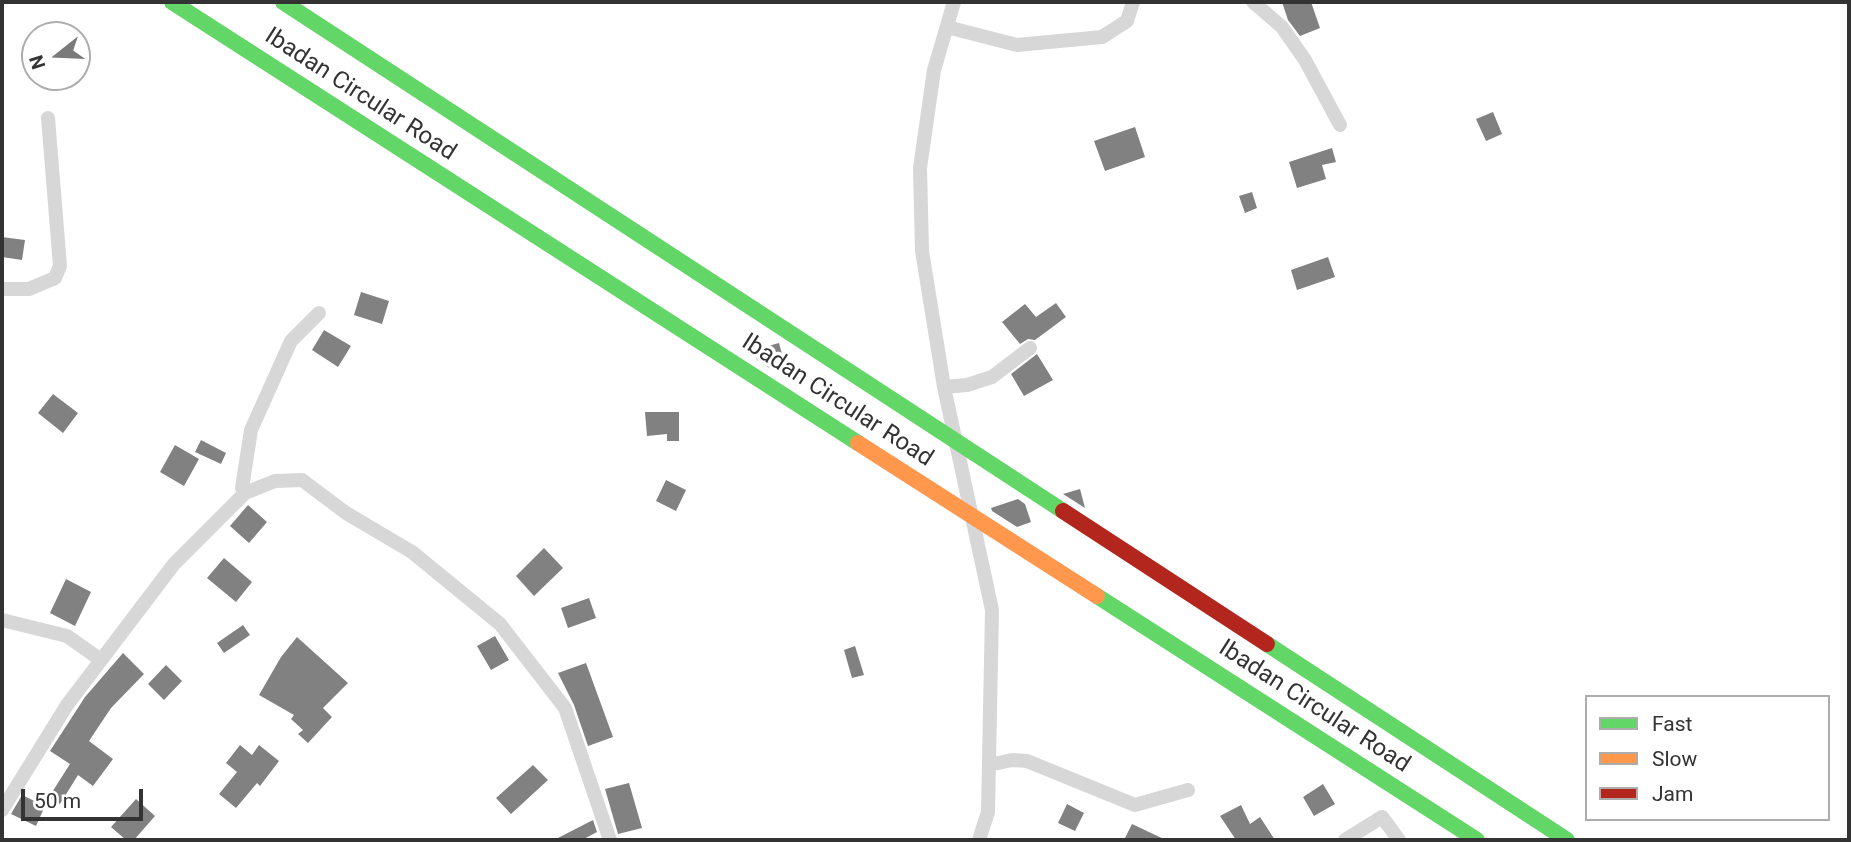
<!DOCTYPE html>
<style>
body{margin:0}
#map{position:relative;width:1851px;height:842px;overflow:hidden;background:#fff;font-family:Roboto,sans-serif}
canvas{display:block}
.frame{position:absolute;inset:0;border:4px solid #333;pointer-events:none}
.legend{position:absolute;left:1585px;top:695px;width:245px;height:126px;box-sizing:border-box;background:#fff;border:2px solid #adadad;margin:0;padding:9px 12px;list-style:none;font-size:21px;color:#333}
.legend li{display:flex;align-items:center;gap:14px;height:35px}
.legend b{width:35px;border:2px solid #adadad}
.north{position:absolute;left:21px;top:21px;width:70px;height:70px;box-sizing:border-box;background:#fff;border:2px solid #adadad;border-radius:50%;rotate:252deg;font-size:19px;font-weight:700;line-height:28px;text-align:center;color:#333}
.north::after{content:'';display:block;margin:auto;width:24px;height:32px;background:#7a7a7a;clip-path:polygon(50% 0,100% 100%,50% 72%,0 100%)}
.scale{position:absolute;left:21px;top:789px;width:122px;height:32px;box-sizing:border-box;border:4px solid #333;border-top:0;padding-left:9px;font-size:21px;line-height:24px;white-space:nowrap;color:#333;-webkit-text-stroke:5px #fff;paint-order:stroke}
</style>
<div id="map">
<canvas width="1851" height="842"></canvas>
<div class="frame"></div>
<ul class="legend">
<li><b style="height:9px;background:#63d668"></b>Fast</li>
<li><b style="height:9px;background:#ff974d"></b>Slow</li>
<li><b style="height:9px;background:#b3261e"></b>Jam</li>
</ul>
<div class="north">N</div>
<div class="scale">50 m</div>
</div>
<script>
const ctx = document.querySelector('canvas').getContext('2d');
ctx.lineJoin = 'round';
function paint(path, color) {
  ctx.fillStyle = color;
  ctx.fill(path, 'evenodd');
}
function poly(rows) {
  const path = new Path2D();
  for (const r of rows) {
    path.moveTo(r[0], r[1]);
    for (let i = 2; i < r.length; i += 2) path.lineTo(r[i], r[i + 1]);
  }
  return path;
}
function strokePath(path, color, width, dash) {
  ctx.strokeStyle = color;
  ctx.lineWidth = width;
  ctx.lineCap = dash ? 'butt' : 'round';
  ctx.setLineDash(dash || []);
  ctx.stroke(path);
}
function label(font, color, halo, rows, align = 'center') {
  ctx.font = font + ' Roboto,sans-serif';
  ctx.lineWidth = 7;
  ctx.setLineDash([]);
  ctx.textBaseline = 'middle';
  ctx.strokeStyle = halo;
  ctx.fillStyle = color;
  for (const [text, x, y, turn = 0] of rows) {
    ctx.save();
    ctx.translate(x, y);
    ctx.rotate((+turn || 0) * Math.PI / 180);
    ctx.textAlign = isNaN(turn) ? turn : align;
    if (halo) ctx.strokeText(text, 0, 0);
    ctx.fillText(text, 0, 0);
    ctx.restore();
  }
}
const building = poly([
 [1282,2,1311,2,1320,28,1300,36,1288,20],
 [1493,112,1502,134,1486,141,1476,119],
 [1135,127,1145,157,1105,171,1094,141],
 [1332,148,1336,162,1322,165,1326,179,1297,188,1289,162],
 [1252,192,1257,208,1245,213,1239,196],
 [2,237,25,240,22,260,2,257],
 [1328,257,1335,277,1297,290,1291,270],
 [361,292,389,301,382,324,354,315],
 [1056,303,1066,317,1035,340,1028,339,1020,344,1002,322,1025,304,1036,317],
 [324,330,351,346,338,367,312,350],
 [779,343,785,365,771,369,757,360,754,350],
 [1037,354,1053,380,1024,396,1011,374],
 [53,394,78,413,63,433,38,413],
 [645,412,679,412,679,441,667,441,667,434,647,436],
 [201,440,226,453,221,464,195,452],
 [175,445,199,459,184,486,160,472],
 [666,480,686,490,676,511,656,501],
 [1080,489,1085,508,1063,494],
 [1018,499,1025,504,1031,522,1017,527,992,511,991,508],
 [248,505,267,522,249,543,230,526],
 [544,548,563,568,534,596,516,576],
 [224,558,252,582,236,602,207,578],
 [66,579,91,592,75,626,50,613],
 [589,598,596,618,568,628,561,608],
 [243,625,250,635,224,653,217,643],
 [495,636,509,660,491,670,477,646],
 [297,637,348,683,323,708,332,717,308,743,298,734,303,730,291,719,294,715,259,695,281,657],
 [855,646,864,675,852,678,844,650],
 [123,653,144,674,111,708,89,741,113,759,93,786,78,775,60,804,49,797,70,764,50,751,85,697],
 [586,663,613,737,588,746,574,705,558,673],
 [166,665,182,681,164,700,148,684],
 [240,745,252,755,259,745,279,761,260,786,257,783,236,808,219,794,237,772,226,763],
 [533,765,548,780,511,814,496,798],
 [629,783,642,828,618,834,605,789],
 [1323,784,1335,804,1314,816,1303,797],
 [22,795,45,806,36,826,11,814],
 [136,799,155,816,134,840,126,840,111,827],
 [1067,804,1084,813,1075,831,1058,823],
 [1241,805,1250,824,1260,817,1275,840,1236,840,1220,816],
 [593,820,597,832,582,840,554,840],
 [1132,824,1166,840,1124,840]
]);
const street = poly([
 [954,2,934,70,920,168,922,251,944,387,992,610,988,812,979,840],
 [1253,2,1282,27,1305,60,1340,125],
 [947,27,1017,45,1102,37,1127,21,1133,2],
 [2,289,29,289,55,278,60,266,48,118],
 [944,387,967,385,992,377,1030,348],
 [245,493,242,488,251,430,291,341,319,313],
 [2,620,67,636,101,660],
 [989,765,1012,760,1027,761,1135,805,1188,790],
 [2,810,67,705,174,564,245,493,275,481,302,480,346,513,412,552,500,624,565,708,610,840],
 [1345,840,1382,817,1399,840]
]);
const fast = poly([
 [172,2,858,443],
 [283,2,1063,511],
 [1097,596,1477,840],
 [1267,644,1567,840]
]);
const slow = poly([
 [858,443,1097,596]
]);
const jam = poly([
 [1063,511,1267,644]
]);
const streetNames = [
 ["Ibadan Circular Road",360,95,33],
 ["Ibadan Circular Road",837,401,33],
 ["Ibadan Circular Road",1314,707,33]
];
paint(building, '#818181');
strokePath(street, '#d7d7d7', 14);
strokePath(fast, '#63d668', 16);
strokePath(slow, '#ff974d', 16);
strokePath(jam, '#b3261e', 16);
label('24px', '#333', '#fff', streetNames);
</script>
